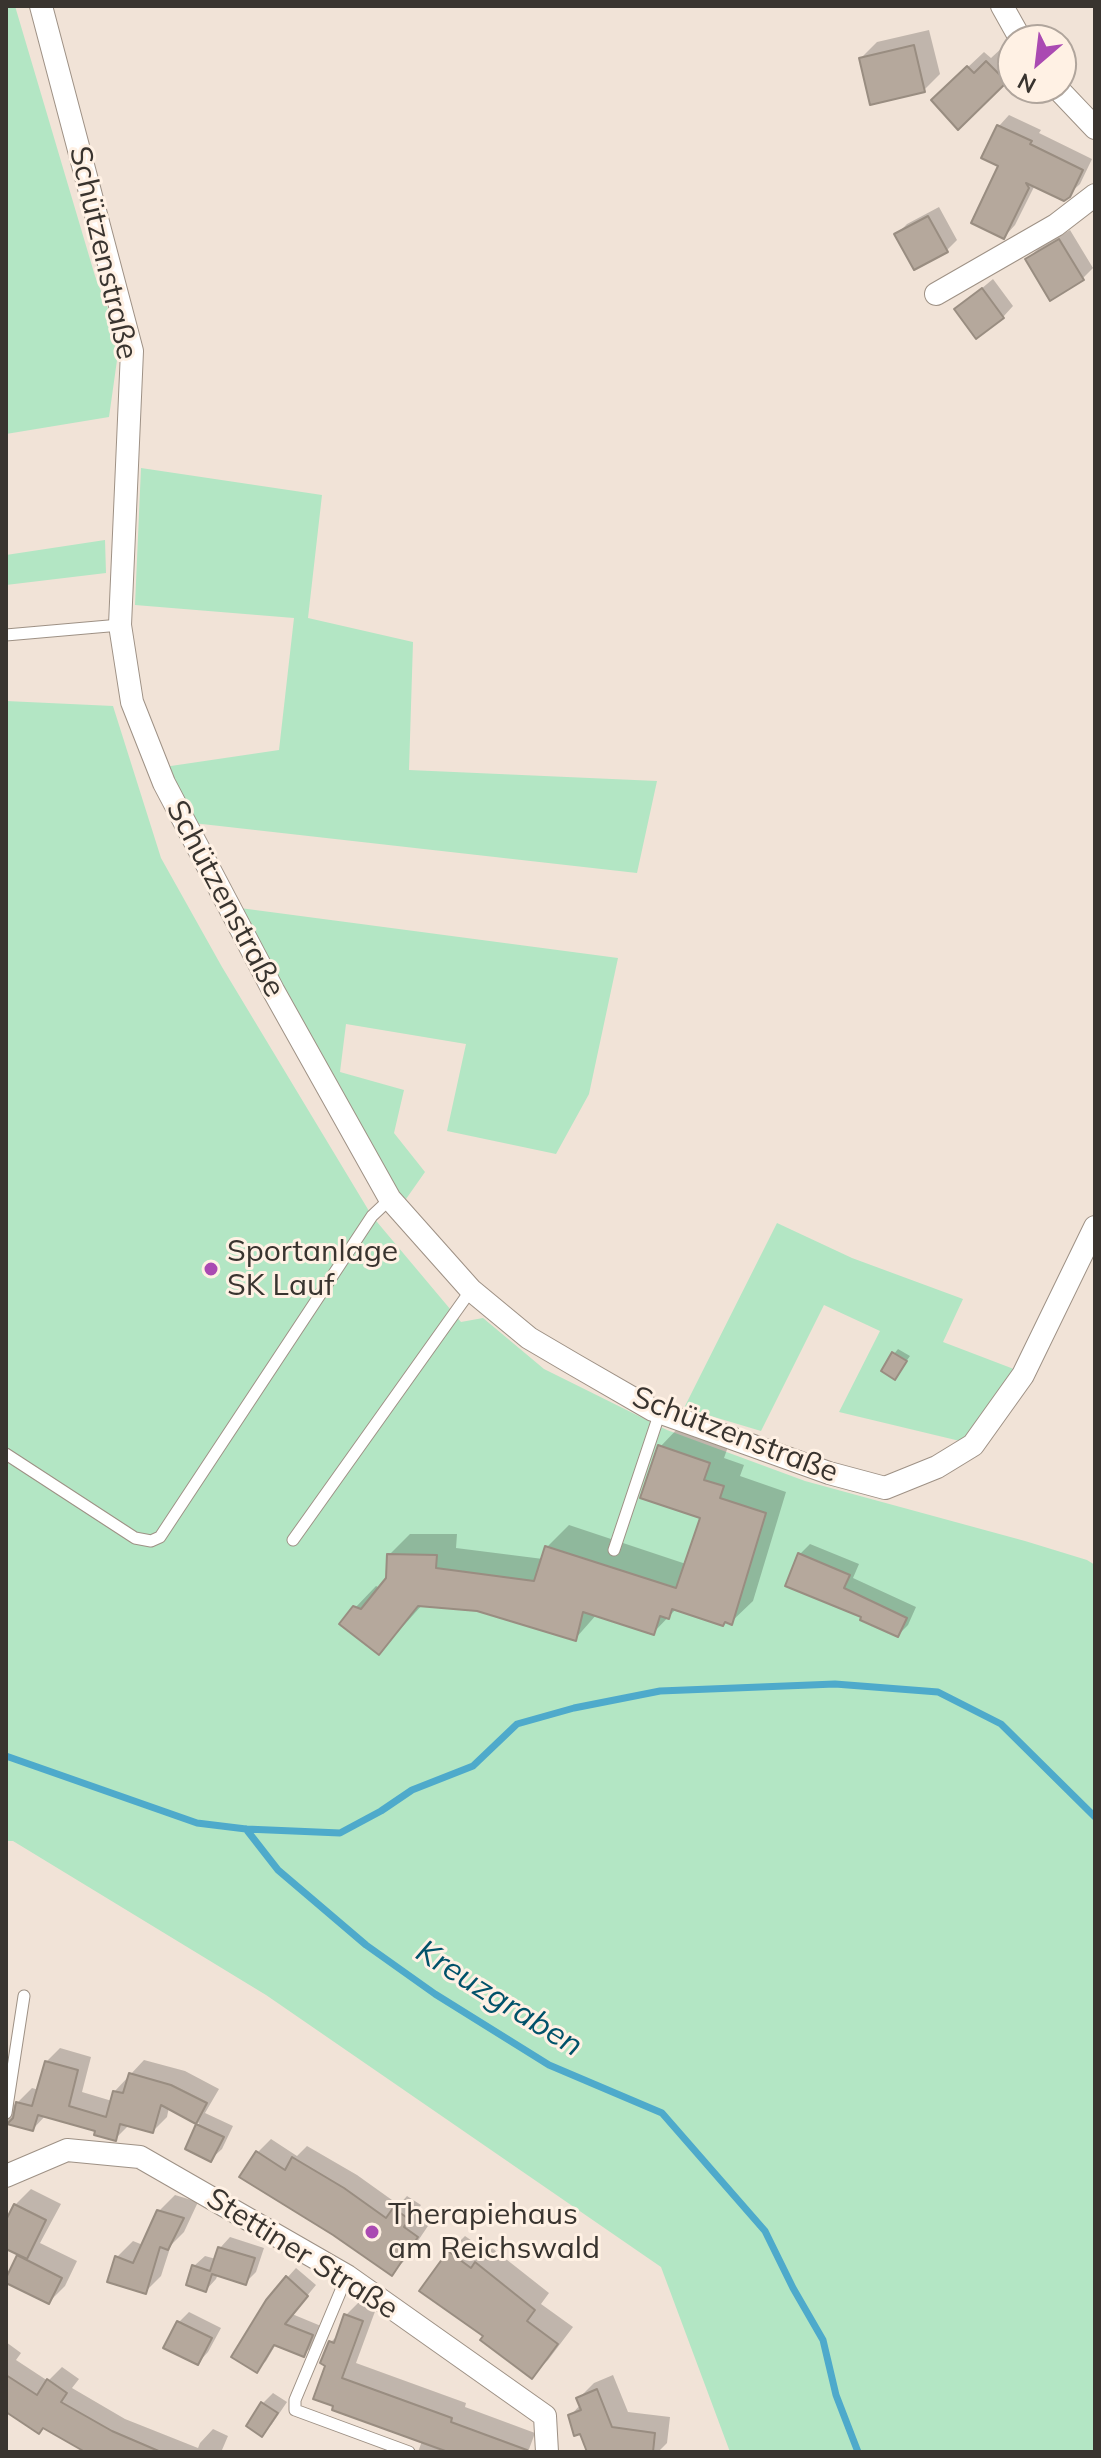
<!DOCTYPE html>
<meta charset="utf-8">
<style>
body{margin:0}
#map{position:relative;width:1101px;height:2458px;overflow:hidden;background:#f1e3d7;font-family:Mulish,sans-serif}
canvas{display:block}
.frame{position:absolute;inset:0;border:8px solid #39342f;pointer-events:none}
.north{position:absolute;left:997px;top:24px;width:80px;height:80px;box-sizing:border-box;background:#fff1e4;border:2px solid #b0a59c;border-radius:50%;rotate:208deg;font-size:22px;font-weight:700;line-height:32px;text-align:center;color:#39342f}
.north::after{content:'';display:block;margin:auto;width:28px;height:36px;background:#aa4ab2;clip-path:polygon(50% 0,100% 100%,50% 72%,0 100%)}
</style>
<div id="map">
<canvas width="1101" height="2458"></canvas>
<div class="frame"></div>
<div class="north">N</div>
</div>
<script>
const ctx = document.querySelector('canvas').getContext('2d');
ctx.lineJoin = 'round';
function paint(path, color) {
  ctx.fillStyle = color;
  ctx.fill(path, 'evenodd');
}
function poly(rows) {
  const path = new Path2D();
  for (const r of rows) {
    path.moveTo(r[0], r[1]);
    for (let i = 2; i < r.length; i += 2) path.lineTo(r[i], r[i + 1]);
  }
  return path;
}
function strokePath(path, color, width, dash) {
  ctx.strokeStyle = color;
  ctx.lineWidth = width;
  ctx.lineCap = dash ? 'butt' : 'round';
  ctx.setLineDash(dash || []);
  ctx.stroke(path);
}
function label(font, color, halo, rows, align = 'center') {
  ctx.font = font + ' Mulish,sans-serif';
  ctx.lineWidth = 6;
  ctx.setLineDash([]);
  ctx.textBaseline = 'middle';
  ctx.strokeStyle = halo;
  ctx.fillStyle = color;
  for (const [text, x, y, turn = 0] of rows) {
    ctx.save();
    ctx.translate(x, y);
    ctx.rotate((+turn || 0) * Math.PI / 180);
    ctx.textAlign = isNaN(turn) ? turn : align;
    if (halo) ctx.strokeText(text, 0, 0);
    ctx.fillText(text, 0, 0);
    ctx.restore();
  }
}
const green = poly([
 [6,6,15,6,95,276,120,339,109,417,6,434],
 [141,468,322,495,308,618,413,642,409,770,657,781,637,873,193,823,164,767,279,750,294,618,135,605],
 [105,540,106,573,6,585,6,555],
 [6,701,113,706,161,858,222,967,372,1216,461,1322,483,1318,544,1369,667,1430,805,1481,1025,1541,1087,1560,1095,1565,1095,2452,730,2452,661,2267,266,1995,13,1841,6,1841],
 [240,908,618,958,589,1094,556,1154,447,1131,466,1044,346,1024,340,1072,404,1090,394,1133,425,1172,406,1199,394,1188],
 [777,1223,852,1258,963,1299,943,1342,1019,1371,964,1442,839,1412,880,1331,824,1305,761,1431,684,1408]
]);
const shadow = poly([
 [929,30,940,74,924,90,861,58,877,42],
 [1004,46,1013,56,1013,73,958,127,949,85,984,52,991,58],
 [1009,115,1041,130,1039,133,1092,159,1080,184,1068,195,1035,185,1015,225,1005,236,1001,165,984,157,999,126],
 [939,207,957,240,946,251,896,235,907,224],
 [1070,230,1093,268,1083,278,1027,259,1038,249],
 [993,279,1013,306,1003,317,957,309],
 [898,1349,910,1356,895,1377,894,1354],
 [681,1425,730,1441,724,1458,744,1465,740,1476,786,1492,753,1601,731,1622,677,1608,653,1633,597,1614,575,1639,477,1609,422,1605,379,1653,355,1608,376,1586,380,1588,387,1579,389,1555,410,1534,457,1534,456,1548,543,1559,547,1547,569,1525,686,1564,703,1516,660,1447],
 [810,1544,859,1564,853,1578,916,1607,908,1625,898,1635,864,1616,800,1554],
 [60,2048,91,2057,82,2092,112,2101,114,2092,144,2060,185,2071,219,2089,205,2113,233,2126,222,2149,211,2159,188,2148,199,2123,169,2107,167,2117,153,2131,129,2125,116,2138,98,2129,46,2115,33,2129,6,2121,6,2090,11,2101,17,2107,18,2102,32,2088,39,2090,46,2062],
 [271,2139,297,2156,307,2146,357,2175,399,2205,407,2196,421,2205,415,2213,430,2223,405,2260,392,2273,334,2233,242,2176,258,2152],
 [31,2189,61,2204,40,2243,77,2261,65,2286,49,2302,19,2256,21,2254,6,2247,6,2224,15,2205],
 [175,2195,198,2202,184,2232,171,2245,161,2276,145,2292,117,2257,133,2241,143,2245,159,2211],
 [465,2236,488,2252,492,2248,549,2293,541,2304,573,2327,548,2360,532,2376,449,2252],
 [230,2237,264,2248,256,2272,245,2283,218,2274,216,2279,206,2290,194,2266,205,2256,216,2259,220,2248],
 [296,2268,316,2285,292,2314,321,2326,313,2346,303,2355,276,2344,266,2361,257,2370,287,2278],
 [361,2300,377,2306,356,2363,466,2403,465,2407,535,2433,528,2452,418,2452,422,2441,334,2408,328,2364,330,2343,339,2334,346,2315],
 [189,2312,221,2328,208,2352,198,2363,179,2322],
 [6,2342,21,2353,16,2360,48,2381,62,2367,79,2379,72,2388,125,2419,198,2448,200,2443,213,2429,228,2436,222,2450,226,2452,93,2452,6,2410],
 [613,2375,628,2412,670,2417,667,2443,658,2452,589,2452,581,2432,570,2416,581,2404,578,2399,594,2383],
 [273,2393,287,2402,272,2424,262,2435,263,2403]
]);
const stream = poly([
 [6,1756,197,1823,246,1829,340,1833,381,1811,412,1790,473,1766,517,1724,574,1708,660,1691,835,1684,938,1692,1001,1724,1095,1817],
 [246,1829,278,1870,366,1945,435,1994,549,2065,662,2113,765,2231,793,2288,823,2340,836,2395,858,2452]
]);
const building = poly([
 [914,45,925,92,870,105,859,58,914,45],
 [986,61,1007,82,958,130,931,100,967,66,974,73,986,61],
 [997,125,1032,141,1030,144,1083,170,1070,197,1064,201,1026,183,1029,188,1004,239,971,223,998,166,981,158,997,125],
 [928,216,948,252,914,270,894,234,928,216],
 [1059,239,1084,280,1050,301,1025,259,1059,239],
 [982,288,1004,318,976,339,954,309,982,288],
 [892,1352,907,1361,895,1380,881,1371,892,1352],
 [658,1445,710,1463,704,1480,724,1486,720,1498,766,1513,732,1625,725,1622,723,1626,672,1609,669,1619,660,1616,654,1635,583,1612,576,1641,477,1611,418,1606,379,1655,339,1624,353,1606,361,1609,386,1578,387,1554,437,1555,436,1568,534,1581,545,1546,676,1588,700,1518,640,1498,658,1445],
 [798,1553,850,1575,844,1588,907,1618,898,1637,860,1620,861,1617,785,1586,798,1553],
 [45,2061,78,2070,69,2106,106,2117,113,2091,123,2093,129,2073,171,2085,207,2103,196,2124,161,2105,153,2133,120,2124,116,2141,94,2135,95,2131,38,2115,33,2131,7,2124,13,2118,16,2102,32,2106,45,2061],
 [196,2124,224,2137,211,2162,185,2149,196,2124],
 [256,2151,285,2170,292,2157,344,2188,386,2218,393,2208,409,2219,404,2227,418,2237,392,2276,333,2235,239,2177,256,2151],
 [14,2204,46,2220,27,2259,6,2249,6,2220,14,2204],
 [157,2210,184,2218,168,2250,160,2247,146,2294,107,2282,115,2256,133,2263,157,2210],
 [218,2247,255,2258,246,2285,212,2274,206,2292,186,2285,192,2265,210,2271,218,2247],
 [448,2251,471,2268,475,2262,535,2310,527,2321,558,2344,532,2379,480,2340,483,2336,419,2291,448,2251],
 [17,2255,62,2278,49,2304,6,2283,6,2278,17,2255],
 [286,2276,308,2296,285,2324,313,2335,304,2357,274,2345,257,2373,231,2357,266,2300,286,2276],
 [344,2314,363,2321,342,2378,452,2418,451,2422,527,2450,527,2452,448,2452,332,2410,333,2406,313,2399,325,2366,320,2363,329,2341,334,2343,344,2314],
 [177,2321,212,2338,198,2365,163,2348,177,2321],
 [6,2375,37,2395,47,2379,67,2393,61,2402,112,2431,161,2452,85,2452,43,2428,39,2434,6,2412,6,2375],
 [597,2389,612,2427,655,2433,653,2452,587,2452,580,2434,574,2436,568,2415,581,2410,576,2398,597,2389],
 [261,2402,278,2413,262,2437,246,2426,261,2402]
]);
const service = poly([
 [6,635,120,625],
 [6,1454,135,1538,151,1541,160,1537,372,1216,390,1199],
 [293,1540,471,1290],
 [614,1550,660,1412],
 [6,2113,24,1996],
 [347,2276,295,2400,295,2410,409,2452]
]);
const minor = poly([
 [41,6,132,351,120,625,132,702,164,783,273,990,390,1199,471,1290,529,1338,575,1365,653,1410,829,1473,885,1488,937,1467,973,1445,1023,1375,1095,1227],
 [1002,6,1021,40],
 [1057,88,1095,128],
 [936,294,1056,225,1095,195],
 [6,2176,67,2150,140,2157,347,2276,545,2416,547,2452]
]);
const markers = [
 [211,1269,8,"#aa4ab2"],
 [372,2232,8,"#aa4ab2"]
];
const streetNames = [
 ["Schützenstraße",103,253,77],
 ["Schützenstraße",225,899,62],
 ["Schützenstraße",735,1435,21],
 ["Stettiner Straße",302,2254,32]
];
const poiNames = [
 ["Sportanlage",227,1252],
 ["SK Lauf",227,1286],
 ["Therapiehaus",388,2215],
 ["am Reichswald",388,2249]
];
const waterNames = [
 ["Kreuzgraben",499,1999,32]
];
paint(green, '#b3e6c4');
paint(shadow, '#0003');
strokePath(stream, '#4eaacb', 7);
paint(building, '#b5a89c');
strokePath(building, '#998d81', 2);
strokePath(service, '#9e9185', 13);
strokePath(minor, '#9e9185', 24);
strokePath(service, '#fff', 11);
strokePath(minor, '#fff', 22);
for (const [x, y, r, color] of markers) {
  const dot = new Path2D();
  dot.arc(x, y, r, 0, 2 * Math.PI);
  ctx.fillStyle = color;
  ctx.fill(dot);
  strokePath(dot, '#fff1e4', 3);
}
label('30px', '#39342f', '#fff1e4', streetNames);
label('30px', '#39342f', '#fff1e4', poiNames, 'left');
label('italic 32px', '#00526a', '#fff1e4', waterNames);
</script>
